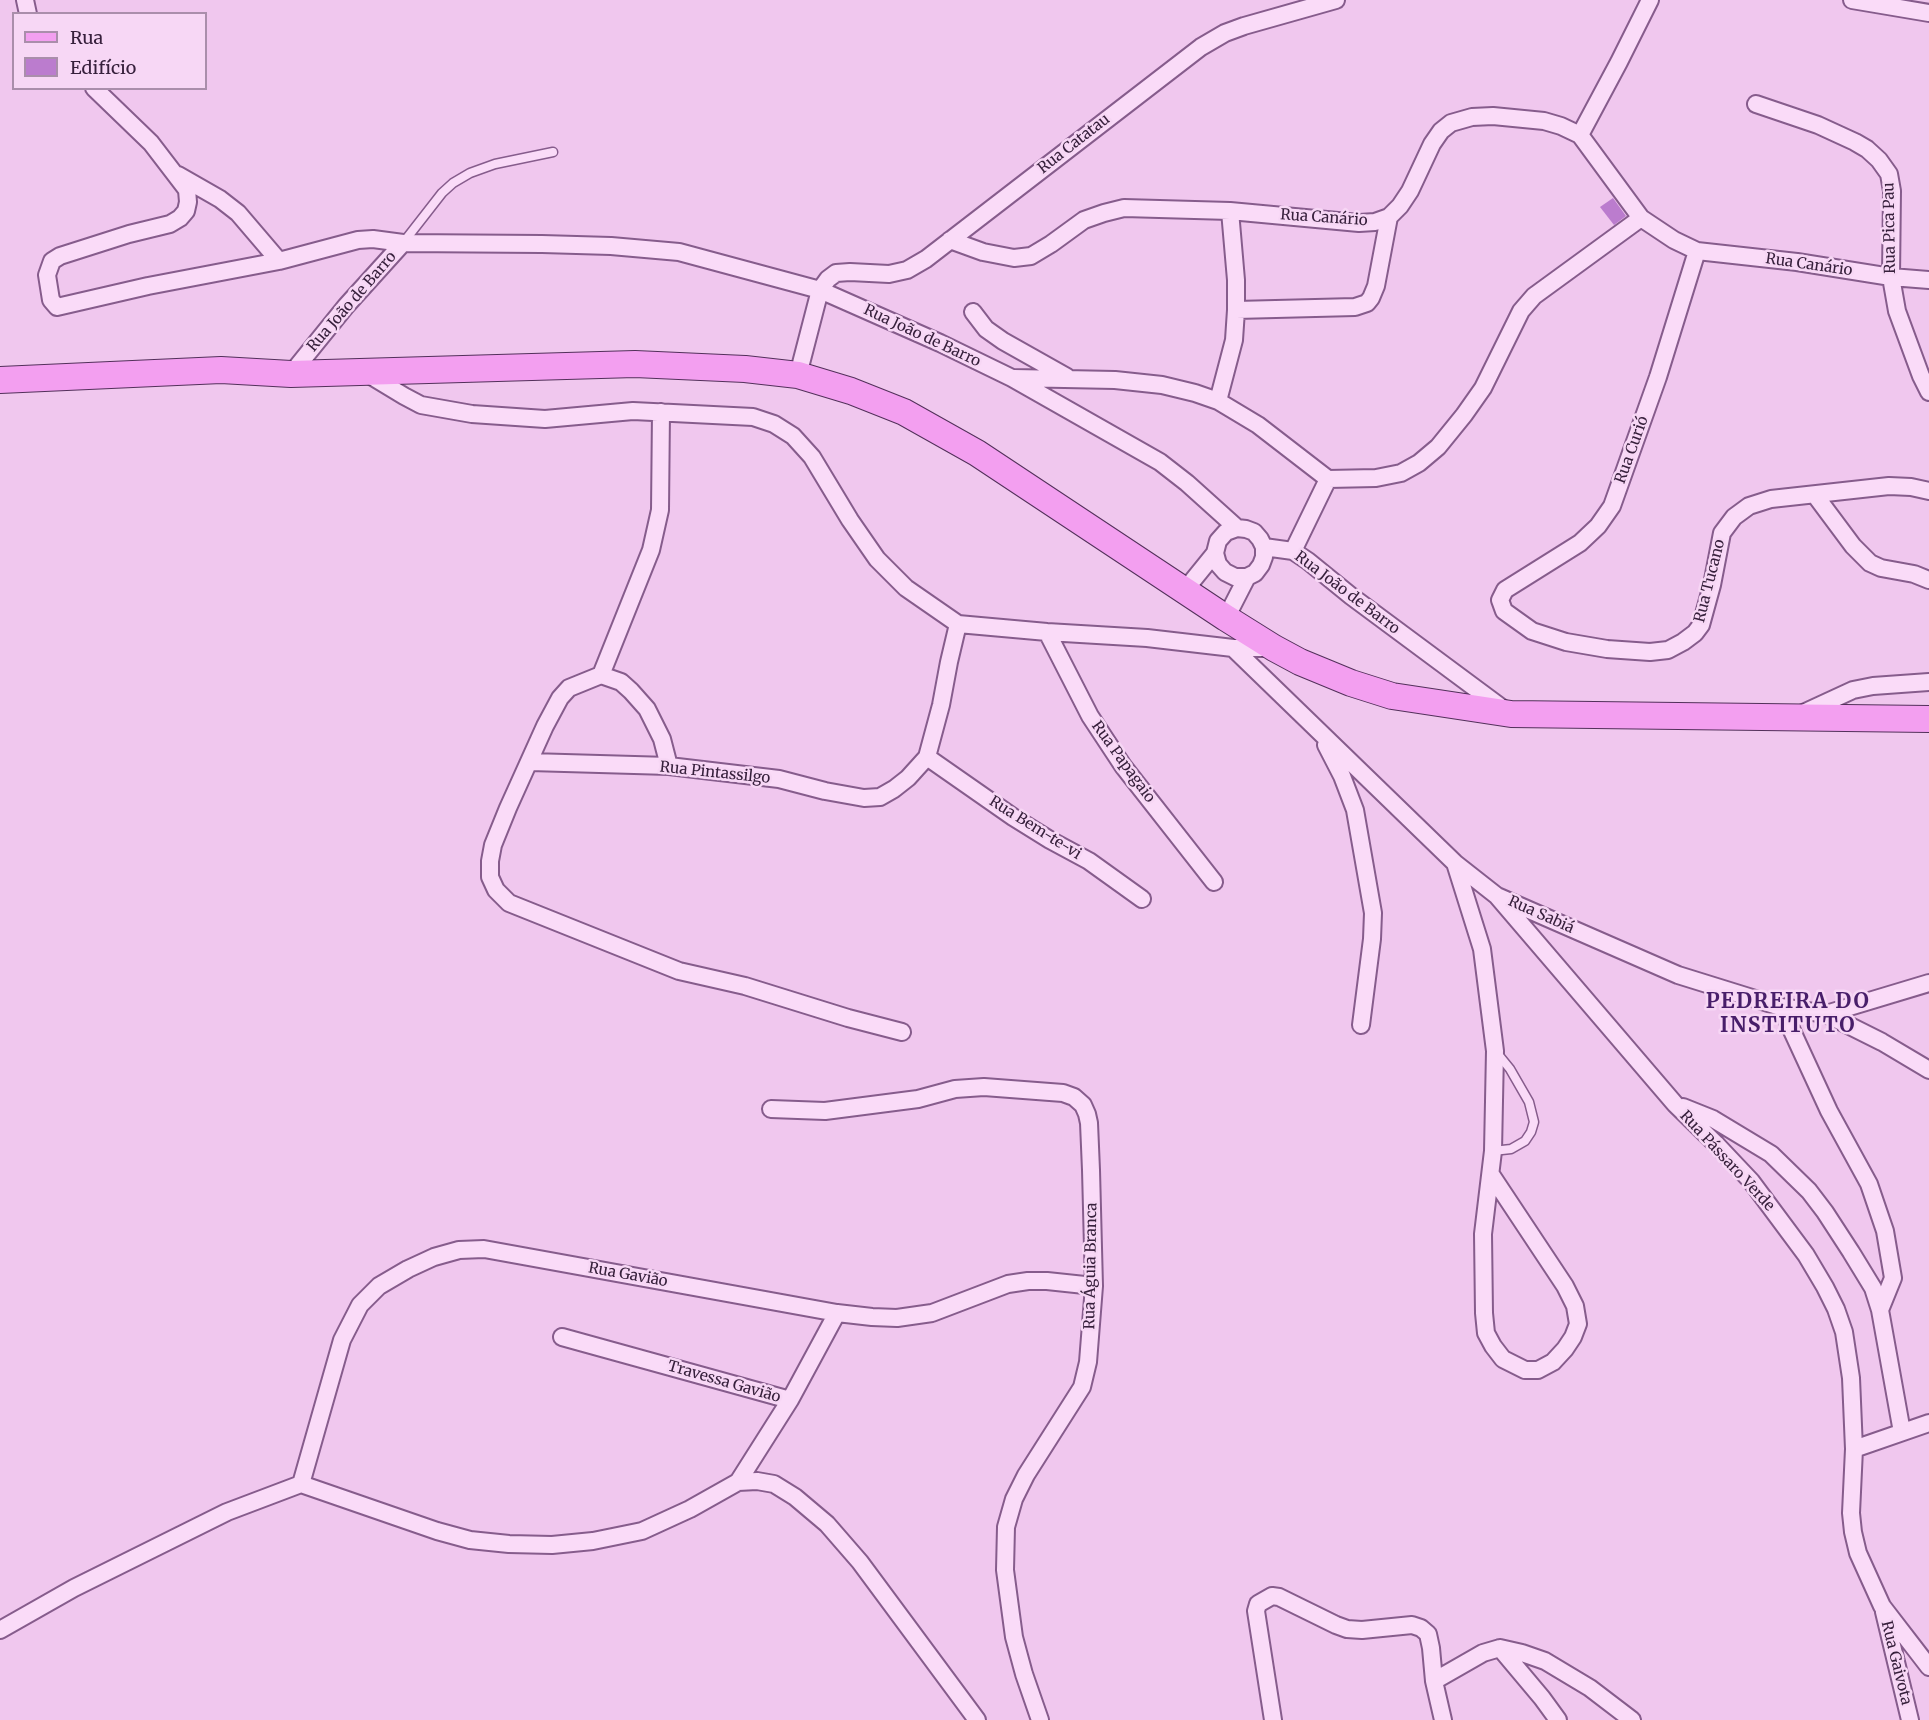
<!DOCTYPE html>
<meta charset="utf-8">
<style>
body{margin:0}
#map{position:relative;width:1929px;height:1720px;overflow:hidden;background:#f0c7ee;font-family:Merriweather,serif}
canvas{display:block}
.legend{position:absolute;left:12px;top:12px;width:195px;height:78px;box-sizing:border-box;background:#f7d7f5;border:2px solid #aa8eab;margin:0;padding:8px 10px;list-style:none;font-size:18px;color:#37203c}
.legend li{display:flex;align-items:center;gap:12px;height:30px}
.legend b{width:30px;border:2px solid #aa8eab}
</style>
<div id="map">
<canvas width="1929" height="1720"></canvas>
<ul class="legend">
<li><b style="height:8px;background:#f39ff0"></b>Rua</li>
<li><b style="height:16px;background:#bb7cce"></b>Edifício</li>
</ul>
</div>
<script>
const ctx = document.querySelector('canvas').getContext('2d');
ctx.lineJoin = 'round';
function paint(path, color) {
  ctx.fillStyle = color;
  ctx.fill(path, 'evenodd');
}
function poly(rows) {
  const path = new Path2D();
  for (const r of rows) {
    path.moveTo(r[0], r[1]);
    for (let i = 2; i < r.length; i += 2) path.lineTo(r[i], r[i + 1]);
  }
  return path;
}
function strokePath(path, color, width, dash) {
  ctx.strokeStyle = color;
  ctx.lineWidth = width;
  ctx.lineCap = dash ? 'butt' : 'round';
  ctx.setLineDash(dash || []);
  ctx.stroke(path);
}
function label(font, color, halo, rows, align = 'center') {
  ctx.font = font + ' Merriweather,serif';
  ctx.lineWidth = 5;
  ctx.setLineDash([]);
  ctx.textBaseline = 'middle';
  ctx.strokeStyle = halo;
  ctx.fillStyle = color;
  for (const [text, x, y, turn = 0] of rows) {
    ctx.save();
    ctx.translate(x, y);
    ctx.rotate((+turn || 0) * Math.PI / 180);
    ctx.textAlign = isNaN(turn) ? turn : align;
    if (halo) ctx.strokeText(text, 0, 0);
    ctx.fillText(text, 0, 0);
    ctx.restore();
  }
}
const building = poly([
 [1613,198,1626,216,1614,225,1600,207]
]);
const lane = poly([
 [403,243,442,193,453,183,470,173,495,164,553,152],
 [1493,1151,1511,1149,1525,1141,1531,1132,1534,1122,1529,1102,1510,1069,1497,1053]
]);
const street = poly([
 [25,0,28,14],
 [1852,0,1929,13],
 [94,88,151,143,187,190,188,202,186,211,180,218,170,224,129,234,60,256,52,261,47,275,51,300,57,307,148,286,279,261,358,240,373,239,403,243,542,244,611,246,679,252,820,290,940,343,1012,378,1160,462,1187,483,1237,528,1246,529,1254,532,1260,539,1264,547,1264,557,1261,565,1255,573,1247,577,1235,577,1225,572,1218,564,1215,553,1218,541,1226,532,1237,528],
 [1756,104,1818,125,1855,142,1867,149,1879,160,1889,174,1892,191,1891,277,1897,311,1921,376,1929,392],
 [1580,135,1619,62,1650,0],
 [178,175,220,199,238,213,279,261],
 [950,240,983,252,1014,258,1031,256,1051,244,1084,220,1104,213,1124,208,1230,211,1359,223,1375,222,1389,217,1400,206,1410,191,1432,144,1441,131,1451,123,1472,117,1493,116,1544,121,1561,126,1580,135,1641,218,1674,240,1697,251,1797,262,1891,277,1929,280],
 [1697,251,1658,377,1612,506,1598,526,1580,543,1505,590,1500,600,1504,611,1532,631,1566,642,1607,649,1650,652,1668,650,1683,642,1695,633,1701,625,1712,585,1722,533,1734,517,1749,506,1771,499,1889,486,1911,487,1929,491],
 [1236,310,1355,307,1367,303,1371,298,1376,286,1389,217],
 [973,312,986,329,1003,341,1067,377],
 [366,373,404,396,421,405,472,414,545,419,633,411,753,417,774,424,793,436,812,457,850,520,877,559,906,588,958,624,1047,632,1147,638,1233,648,1270,648],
 [291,374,346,306,403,243],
 [798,375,820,290,828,279,836,273,850,272,889,274,907,270,926,259,1201,47,1225,33,1244,26,1336,0],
 [1014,378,1115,380,1162,385,1195,393,1218,401,1258,425,1328,479,1376,478,1401,473,1419,463,1438,447,1464,415,1483,388,1521,311,1534,296,1641,218],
 [1218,401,1234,340,1236,310,1236,280,1230,211],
 [1815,495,1853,546,1870,563,1881,568,1914,574,1929,580],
 [1264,547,1293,551,1308,561,1351,596,1506,711],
 [1293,551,1328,479],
 [1185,590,1215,553],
 [1226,618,1247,577],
 [1047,632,1090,716,1123,766,1214,882],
 [1233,648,1455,863,1497,896,1678,975,1781,1007,1826,1014,1929,983],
 [601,675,651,550,660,510,661,412],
 [1801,714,1853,690,1873,686,1929,682],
 [1326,745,1342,776,1355,810,1373,913,1372,939,1361,1025],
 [927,757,1013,817,1050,840,1089,861,1142,899],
 [530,762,669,766,779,779,825,791,864,798,880,797,894,789,908,778,927,757,941,705,949,662,958,624],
 [669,766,662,739,647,709,631,691,621,682,601,675,569,688,560,698,545,726,508,808,493,845,490,861,490,877,496,890,509,903,679,971,745,986,848,1018,902,1032],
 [1455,863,1482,949,1495,1051,1493,1151,1483,1234,1484,1313,1486,1333,1493,1346,1503,1359,1525,1370,1538,1370,1553,1362,1565,1349,1573,1337,1578,1324,1575,1306,1565,1286,1492,1176],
 [1497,896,1675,1104,1717,1145,1751,1181,1806,1255,1825,1287,1836,1309,1844,1332,1851,1378,1854,1449,1851,1513,1853,1532,1858,1553,1882,1606,1929,1667],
 [1781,1007,1829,1111,1869,1184,1885,1231,1893,1278,1880,1310],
 [1826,1014,1882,1042,1929,1070],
 [1683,1107,1713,1119,1771,1154,1809,1191,1825,1212,1851,1252,1873,1288,1880,1310,1902,1432],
 [771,1109,825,1111,918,1099,955,1089,984,1087,1063,1093,1074,1097,1083,1105,1087,1114,1089,1123,1091,1170,1094,1286,1088,1362,1082,1387,1026,1475,1014,1499,1006,1527,1005,1570,1014,1637,1024,1674,1040,1720],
 [562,1337,790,1400],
 [1854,1449,1929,1423],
 [738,1482,790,1400,837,1313],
 [301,1484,342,1340,360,1305,379,1286,408,1269,434,1257,459,1250,484,1249,837,1313,872,1317,897,1318,932,1313,1008,1284,1028,1281,1047,1281,1094,1286],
 [1884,1612,1910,1720],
 [0,1630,74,1588,227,1512,301,1484,437,1531,470,1540,509,1544,552,1545,593,1541,642,1531,690,1509,738,1482,757,1481,774,1484,795,1497,827,1524,860,1562,977,1720],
 [1500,1648,1542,1698,1558,1720],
 [1273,1720,1256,1611,1258,1604,1272,1596,1279,1597,1336,1625,1347,1629,1362,1630,1412,1625,1421,1628,1428,1634,1431,1648,1434,1681],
 [1443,1720,1434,1681,1483,1653,1500,1648,1522,1653,1545,1661,1590,1688,1632,1720]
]);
const primary = poly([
 [0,380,221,370,291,374,635,364,745,369,798,375,851,391,904,412,977,453,1226,618,1274,648,1300,662,1351,683,1392,696,1511,714,1929,719]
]);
const streetNames = [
 ["Rua Catatau",1074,144,-38],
 ["Rua Canário",1324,218,4],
 ["Rua Pica Pau",1890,228,-91],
 ["Rua Canário",1809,265,8],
 ["Rua João de Barro",352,302,-49],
 ["Rua João de Barro",922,336,25],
 ["Rua Curió",1632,450,-70],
 ["Rua Tucano",1710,581,-76],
 ["Rua João de Barro",1347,593,37],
 ["Rua Papagaio",1123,762,54],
 ["Rua Pintassilgo",715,773,6],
 ["Rua Bem-te-vi",1035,828,32],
 ["Rua Sabiá",1541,915,24],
 ["Rua Pássaro Verde",1727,1161,47],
 ["Rua Águia Branca",1091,1266,-89],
 ["Rua Gavião",628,1275,10],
 ["Travessa Gavião",724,1382,16],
 ["Rua Gaivota",1896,1663,76]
];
const districtNames = [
 ["PEDREIRA DO",1788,1002],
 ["INSTITUTO",1788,1026]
];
paint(building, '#bb7cce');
strokePath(lane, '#865c8c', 11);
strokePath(street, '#865c8c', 20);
strokePath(primary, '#52305a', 28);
strokePath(lane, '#fadbf8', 8);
strokePath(street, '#fadbf8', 16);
strokePath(primary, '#f39ff0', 26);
label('15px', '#37203c', '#f7d7f5', streetNames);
ctx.letterSpacing = '1.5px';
label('bold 21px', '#481e6a', '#f7d7f5', districtNames);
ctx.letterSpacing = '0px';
</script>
